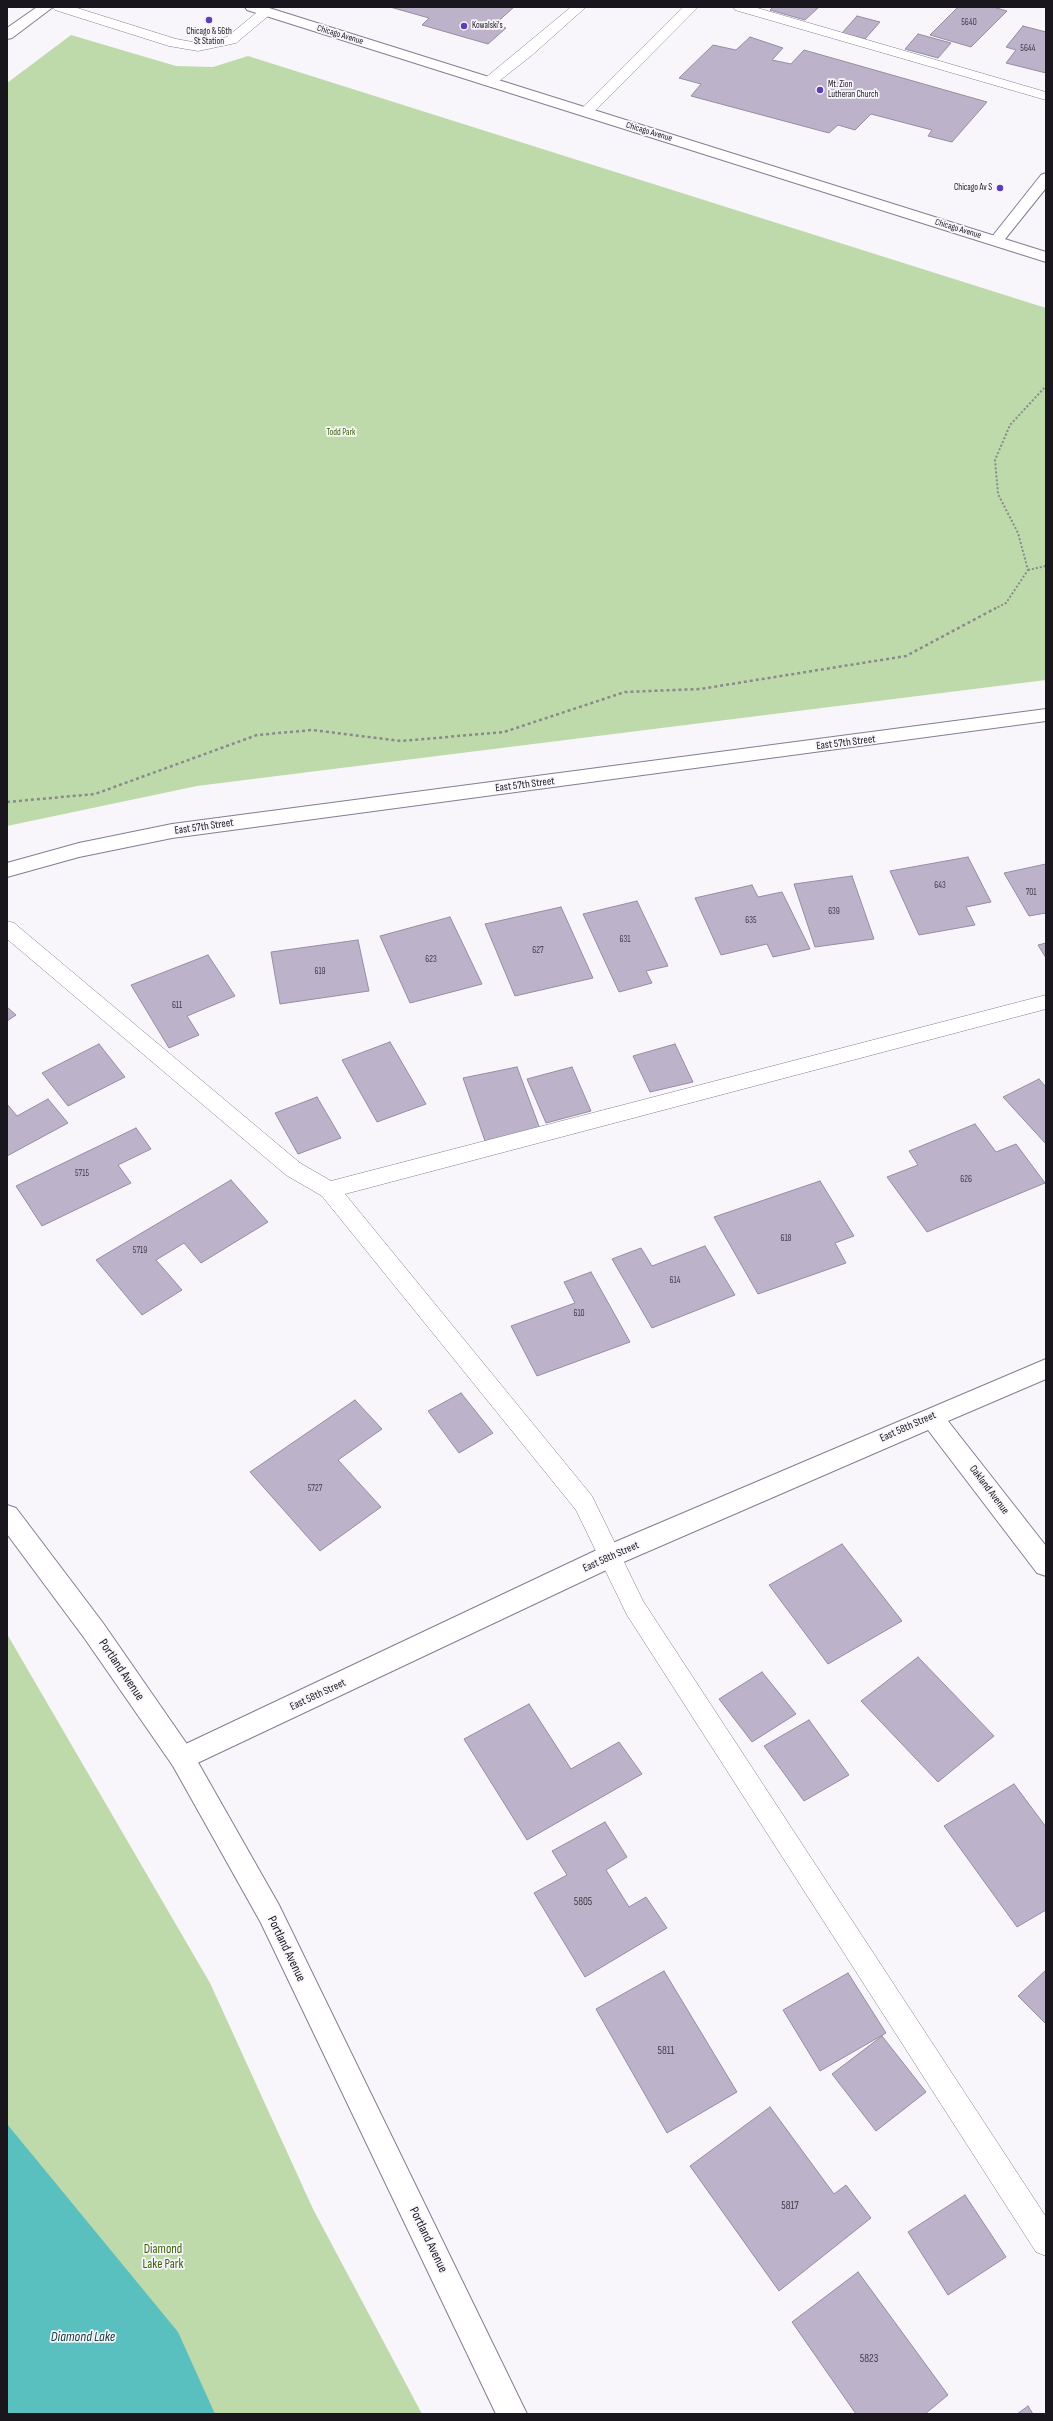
<!DOCTYPE html>
<style>
body{margin:0}
#map{position:relative;width:1053px;height:2421px;overflow:hidden;background:#f8f6fb;font-family:"Sofia Sans Condensed",sans-serif}
canvas{display:block}
.frame{position:absolute;inset:0;border:8px solid #1a161e;pointer-events:none}
</style>
<div id="map">
<canvas width="1053" height="2421"></canvas>
<div class="frame"></div>
</div>
<script>
const ctx = document.querySelector('canvas').getContext('2d');
ctx.lineJoin = 'round';
function paint(path, color) {
  ctx.fillStyle = color;
  ctx.fill(path, 'evenodd');
}
function poly(rows) {
  const path = new Path2D();
  for (const r of rows) {
    path.moveTo(r[0], r[1]);
    for (let i = 2; i < r.length; i += 2) path.lineTo(r[i], r[i + 1]);
  }
  return path;
}
function strokePath(path, color, width, dash) {
  ctx.strokeStyle = color;
  ctx.lineWidth = width;
  ctx.lineCap = dash ? 'butt' : 'round';
  ctx.setLineDash(dash || []);
  ctx.stroke(path);
}
function label(font, color, halo, rows, align = 'center') {
  ctx.font = font + ' "Sofia Sans Condensed",sans-serif';
  ctx.lineWidth = 3.5;
  ctx.setLineDash([]);
  ctx.textBaseline = 'middle';
  ctx.strokeStyle = halo;
  ctx.fillStyle = color;
  for (const [text, x, y, turn = 0] of rows) {
    ctx.save();
    ctx.translate(x, y);
    ctx.rotate((+turn || 0) * Math.PI / 180);
    ctx.textAlign = isNaN(turn) ? turn : align;
    if (halo) ctx.strokeText(text, 0, 0);
    ctx.fillText(text, 0, 0);
    ctx.restore();
  }
}
const green = poly([
 [71,35,176,66,213,67,248,56,1046,308,1046,680,197,786,7,826,7,83],
 [7,1634,210,1983,313,2209,422,2414,7,2414]
]);
const water = poly([
 [7,2124,178,2332,215,2414,7,2414]
]);
const building = poly([
 [390,7,514,7,494,25,506,28,488,44,422,25,429,18,390,7],
 [773,7,816,7,818,8,805,20,770,10,773,7],
 [958,7,993,7,1007,11,971,47,930,35,958,7],
 [857,16,880,22,865,39,842,33,857,16],
 [1023,26,1046,32,1046,73,1006,63,1016,50,1006,47,1023,26],
 [918,34,951,43,938,58,905,49,918,34],
 [750,37,783,48,772,60,791,64,804,50,987,102,952,142,928,136,932,130,871,114,855,130,838,125,829,133,691,96,701,84,679,78,713,45,736,50,750,37],
 [968,857,991,902,966,907,975,925,919,935,890,871,968,857],
 [1046,864,1046,913,1029,916,1004,873,1046,864],
 [852,876,874,939,815,947,794,884,852,876],
 [752,885,758,897,782,892,810,949,773,957,767,944,721,955,695,898,752,885],
 [637,901,668,966,646,971,652,983,619,992,583,914,637,901],
 [561,907,593,978,515,996,485,924,561,907],
 [450,917,482,984,410,1003,380,936,450,917],
 [358,940,369,991,280,1004,271,952,358,940],
 [1046,943,1046,958,1038,945,1046,943],
 [208,955,235,996,187,1016,199,1035,169,1048,131,985,208,955],
 [7,1007,16,1015,7,1021,7,1007],
 [390,1042,426,1104,377,1122,342,1060,390,1042],
 [99,1044,125,1077,68,1106,42,1073,99,1044],
 [675,1044,693,1082,650,1092,633,1056,675,1044],
 [517,1067,540,1129,485,1141,463,1078,517,1067],
 [572,1067,591,1111,546,1123,527,1079,572,1067],
 [1039,1079,1046,1087,1046,1144,1003,1097,1039,1079],
 [317,1097,341,1138,298,1154,275,1113,317,1097],
 [48,1099,68,1123,7,1156,7,1104,17,1116,48,1099],
 [975,1124,996,1152,1016,1144,1045,1183,927,1232,887,1177,918,1165,909,1151,975,1124],
 [136,1128,151,1149,118,1165,131,1183,42,1226,16,1186,136,1128],
 [231,1180,268,1222,201,1263,184,1243,156,1260,182,1290,142,1315,96,1260,231,1180],
 [820,1181,854,1236,835,1243,846,1263,758,1294,714,1217,820,1181],
 [705,1246,735,1295,652,1328,612,1259,641,1248,652,1266,705,1246],
 [591,1272,630,1342,537,1376,511,1326,575,1303,564,1282,591,1272],
 [461,1393,493,1433,459,1453,428,1411,461,1393],
 [355,1400,382,1429,338,1460,381,1507,320,1551,250,1472,355,1400],
 [842,1544,902,1621,828,1664,769,1585,842,1544],
 [918,1657,994,1736,938,1782,861,1701,918,1657],
 [762,1672,796,1714,752,1742,719,1699,762,1672],
 [529,1704,571,1769,619,1742,642,1774,527,1840,464,1739,529,1704],
 [809,1720,849,1775,804,1801,764,1746,809,1720],
 [1014,1784,1046,1827,1046,1910,1017,1927,944,1826,1014,1784],
 [605,1822,627,1857,606,1870,629,1907,646,1897,667,1928,585,1977,534,1893,567,1875,552,1851,605,1822],
 [1046,1970,1046,2024,1018,1996,1046,1970],
 [664,1971,737,2092,667,2133,596,2009,664,1971],
 [848,1973,886,2033,820,2071,783,2010,848,1973],
 [882,2036,926,2092,876,2131,832,2074,882,2036],
 [770,2107,834,2194,846,2185,871,2218,779,2291,690,2166,770,2107],
 [965,2195,1006,2257,948,2295,908,2232,965,2195],
 [858,2272,948,2395,925,2414,856,2414,792,2322,858,2272],
 [1028,2406,1033,2414,1017,2414,1028,2406]
]);
const pathFar1 = poly([
 [1028,570,1046,566],
 [994,609,1006,603,1028,570,1018,533,998,494,995,460,1010,425,1046,386]
]);
const path = poly([
 [7,802,95,794,257,735,312,730,401,741,504,732,625,692,700,689,906,656,996,608]
]);
const service = poly([
 [53,7,74,7,176,39,198,43,227,37,261,9,271,9,273,12,236,43,198,51,169,46,55,10,53,7],
 [571,7,586,7,531,56,494,85,484,85,482,82,484,79,571,7],
 [683,7,698,7,591,115,581,115,579,112,581,109,683,7],
 [733,7,754,7,1046,92,1046,100,735,10,733,7],
 [7,921,14,923,300,1163,331,1181,1046,995,1046,1009,345,1194,592,1496,643,1601,1046,2217,1046,2256,1036,2252,627,1615,576,1510,322,1196,286,1175,7,939,7,921]
]);
const minor = poly([
 [37,7,53,7,12,38,7,39,7,28,37,7],
 [1046,173,1046,188,1001,244,991,244,988,241,991,238,1041,175,1046,173],
 [1046,709,1046,721,172,838,79,857,7,877,7,863,79,843,172,824,1046,709],
 [1046,1359,1046,1379,948,1421,1046,1546,1046,1576,1037,1573,928,1430,619,1564,191,1766,182,1770,173,1766,169,1758,173,1750,601,1548,1046,1359]
]);
const tertiary = poly([
 [245,7,266,7,1046,252,1046,262,247,10,245,7],
 [7,1505,16,1508,103,1623,191,1750,279,1905,527,2414,496,2414,261,1923,173,1766,85,1639,7,1534,7,1505]
]);
const markers = [
 [209,20,4,"#5c3eb6"],
 [464,26,4,"#5c3eb6"],
 [820,90,4,"#5c3eb6"],
 [1000,188,4,"#5c3eb6"]
];
const numberNames = [
 ["5640",969,23],
 ["5644",1028,49],
 ["643",940,886],
 ["701",1031,893],
 ["639",834,912],
 ["635",751,921],
 ["631",625,940],
 ["627",538,951],
 ["623",431,960],
 ["619",320,972],
 ["611",177,1006],
 ["5715",82,1174],
 ["626",966,1180],
 ["618",786,1239],
 ["5719",140,1251],
 ["614",675,1281],
 ["610",579,1314],
 ["5727",315,1489]
];
const farPoinames = [
 ["Kowalski's",472,26],
 ["Chicago & 56th",209,32,"center"],
 ["St Station",209,42,"center"],
 ["Mt. Zion",828,85],
 ["Lutheran Church",828,95],
 ["Chicago Av S",992,188,"right"]
];
const farStreetnames = [
 ["Chicago Avenue",340,35,17],
 ["Chicago Avenue",649,132,17],
 ["Chicago Avenue",958,229,17]
];
const farParknames = [
 ["Todd Park",341,433]
];
const streetNames = [
 ["East 57th Street",846,743,-7],
 ["East 57th Street",525,785,-7],
 ["East 57th Street",204,827,-8],
 ["East 58th Street",908,1427,-24],
 ["Oakland Avenue",989,1490,53],
 ["East 58th Street",611,1557,-24],
 ["East 58th Street",318,1695,-25]
];
const nearNumbernames = [
 ["5805",583,1902],
 ["5811",666,2051],
 ["5817",790,2206],
 ["5823",869,2359]
];
const nearStreetnames = [
 ["Portland Avenue",121,1670,56],
 ["Portland Avenue",286,1949,64],
 ["Portland Avenue",428,2240,64]
];
const nearParknames = [
 ["Diamond",163,2250],
 ["Lake Park",163,2265]
];
const nearWaternames = [
 ["Diamond Lake",83,2337]
];
paint(green, '#bedaaa');
paint(water, '#5abfbf');
paint(building, '#bcb2c9');
strokePath(building, '#968ca3', 1);
strokePath(service, '#857c92', 1);
strokePath(minor, '#857c92', 2);
strokePath(tertiary, '#857c92', 2);
strokePath(pathFar1, '#8b888e', 2, [2, 2]);
strokePath(path, '#8b888e', 2.5, [3, 3]);
paint(service, '#fff');
paint(minor, '#fff');
paint(tertiary, '#fff');
for (const [x, y, r, color] of markers) {
  const dot = new Path2D();
  dot.arc(x, y, r, 0, 2 * Math.PI);
  ctx.fillStyle = color;
  ctx.fill(dot);
  strokePath(dot, '#f8f6fb', 1.5);
}
label('9px', '#423d49', null, numberNames);
label('9px', '#1a161e', '#f8f6fb', farPoinames, 'left');
label('9px', '#1a161e', '#f8f6fb', farStreetnames);
label('9px', '#396305', '#f8f6fb', farParknames);
label('11px', '#1a161e', '#f8f6fb', streetNames);
label('11px', '#423d49', null, nearNumbernames);
label('13px', '#1a161e', '#f8f6fb', nearStreetnames);
label('13px', '#396305', '#f8f6fb', nearParknames);
label('italic 14px', '#104040', '#f8f6fb', nearWaternames);
</script>
